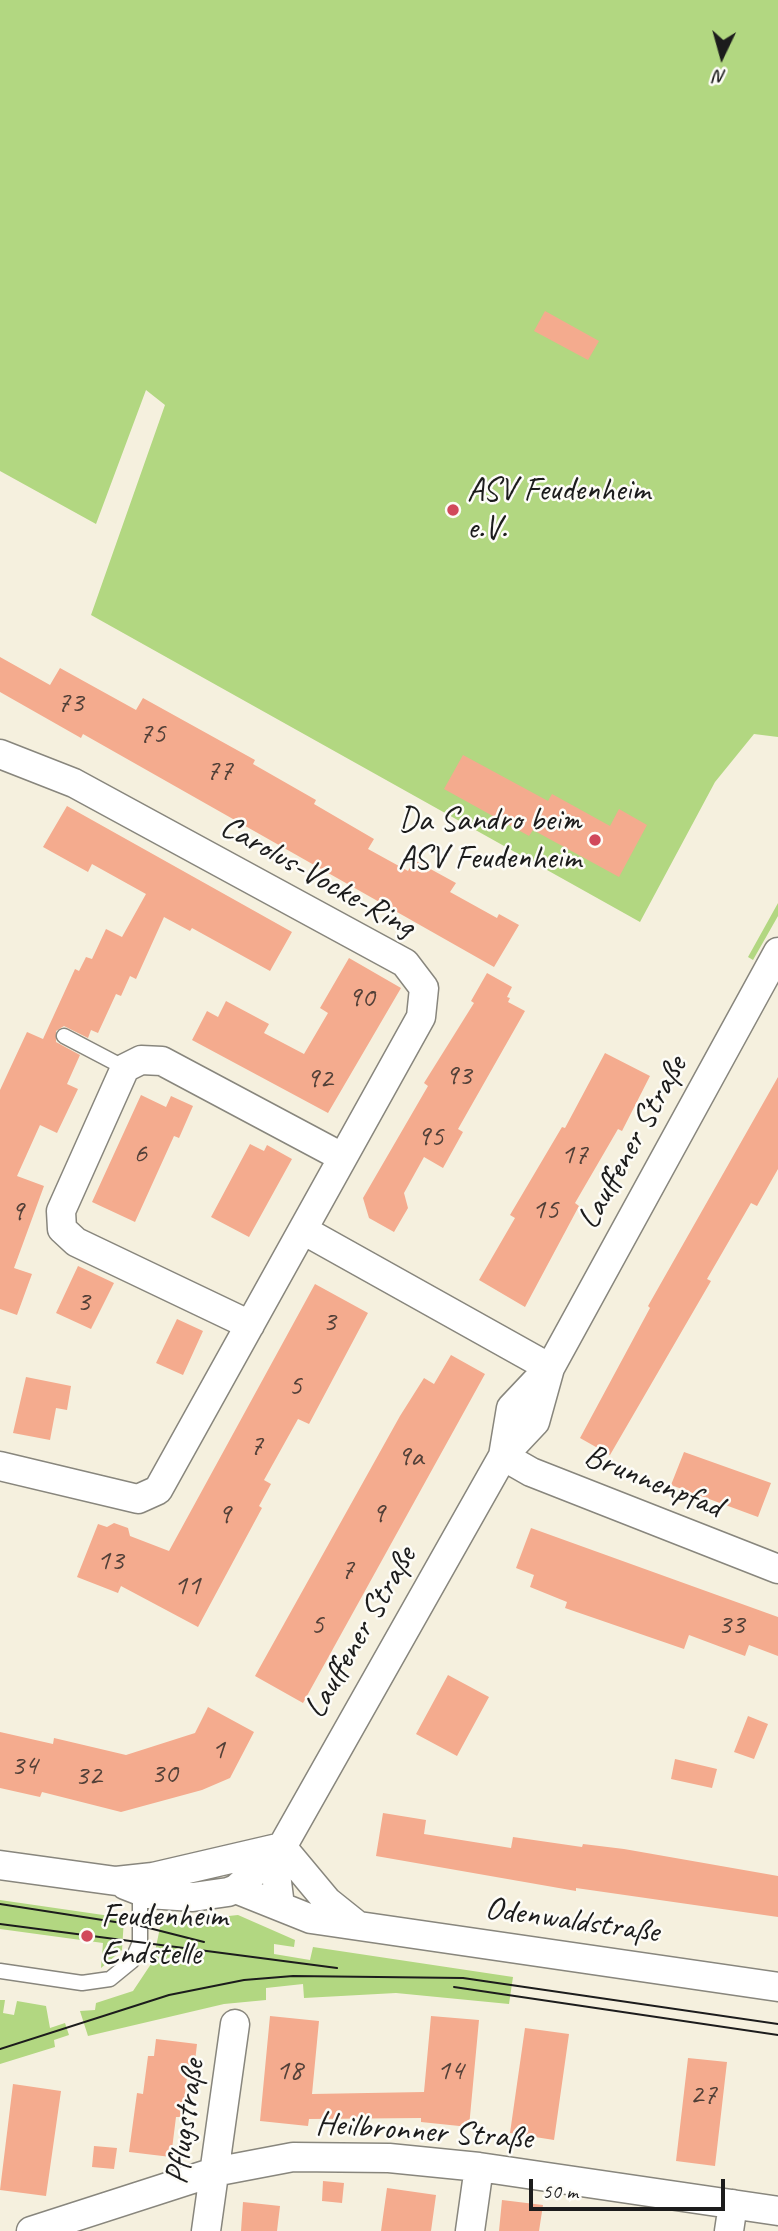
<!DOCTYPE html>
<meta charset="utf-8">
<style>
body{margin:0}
#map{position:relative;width:778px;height:2231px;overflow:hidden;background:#f5f0de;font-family:Caveat,sans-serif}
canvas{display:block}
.north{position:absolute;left:687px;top:21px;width:70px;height:70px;-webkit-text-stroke:5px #fdfcf7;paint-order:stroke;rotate:185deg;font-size:19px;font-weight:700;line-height:28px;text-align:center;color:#1c1c1c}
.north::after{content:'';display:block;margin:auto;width:24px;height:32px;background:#1c1c1c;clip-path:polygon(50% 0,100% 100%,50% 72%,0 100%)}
.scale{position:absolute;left:529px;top:2179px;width:196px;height:32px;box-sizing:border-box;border:4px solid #1c1c1c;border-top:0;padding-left:9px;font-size:21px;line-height:24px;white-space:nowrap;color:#1c1c1c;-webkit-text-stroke:5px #fdfcf7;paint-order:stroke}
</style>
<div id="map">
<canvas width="778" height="2231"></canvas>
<div class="north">N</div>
<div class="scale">50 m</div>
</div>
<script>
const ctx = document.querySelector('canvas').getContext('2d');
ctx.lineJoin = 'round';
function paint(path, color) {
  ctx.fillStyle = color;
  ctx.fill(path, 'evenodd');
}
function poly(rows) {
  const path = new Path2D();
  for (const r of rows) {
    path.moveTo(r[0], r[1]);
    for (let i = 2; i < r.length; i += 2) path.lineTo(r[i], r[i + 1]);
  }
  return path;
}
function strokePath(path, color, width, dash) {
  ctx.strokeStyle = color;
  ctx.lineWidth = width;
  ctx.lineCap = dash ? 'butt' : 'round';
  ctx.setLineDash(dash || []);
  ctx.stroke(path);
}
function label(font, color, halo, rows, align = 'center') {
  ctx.font = font + ' Caveat,sans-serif';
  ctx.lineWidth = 5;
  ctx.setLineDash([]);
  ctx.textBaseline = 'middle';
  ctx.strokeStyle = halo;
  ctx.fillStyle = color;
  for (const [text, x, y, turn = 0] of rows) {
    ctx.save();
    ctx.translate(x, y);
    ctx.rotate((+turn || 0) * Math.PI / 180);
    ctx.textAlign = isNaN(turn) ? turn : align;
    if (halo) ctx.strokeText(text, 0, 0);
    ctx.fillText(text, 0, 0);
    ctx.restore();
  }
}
const green = poly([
 [0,0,778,0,778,737,754,734,715,782,640,922,91,615,165,405,146,390,96,524,0,471],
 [778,903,778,916,753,960,748,957],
 [0,1900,124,1918,122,1950,101,1968,103,1943,0,1929],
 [238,1915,295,1940,294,1947,274,1944,274,1954,310,1960,313,1947,513,1977,509,2004,396,1993,304,1998,303,1984,266,1988,266,2000,224,2004,88,2036,80,2011,95,2010,96,2003,133,1991,153,1961,162,1918,200,1919],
 [0,2000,5,2000,3,2013,14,2015,17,2001,46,2006,50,2028,65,2023,69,2035,54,2040,55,2047,0,2064]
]);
const building = poly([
 [545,311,599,341,588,360,534,331],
 [0,657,50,685,60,668,136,710,143,698,255,760,253,764,316,800,314,804,374,839,368,849,408,871,414,860,456,883,450,892,497,918,499,914,519,925,494,967,83,734,81,738,0,692],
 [463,755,548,801,552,794,610,826,619,809,647,825,619,877,533,830,529,836,444,789],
 [67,806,292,932,270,971,192,928,190,931,164,917,136,979,130,976,121,996,116,994,98,1033,91,1030,88,1038,64,1026,56,1031,56,1042,80,1055,67,1084,78,1089,57,1133,40,1125,17,1176,44,1186,14,1268,32,1274,17,1315,0,1309,0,1090,27,1032,43,1039,75,969,79,971,86,957,92,959,106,929,122,937,146,894,92,864,88,872,43,847],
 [349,958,401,988,328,1113,192,1040,207,1011,218,1017,226,1001,269,1024,264,1033,304,1054,328,1013,320,1008],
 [487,973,512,987,507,997,510,998,508,1002,525,1011,458,1129,463,1132,443,1168,424,1157,404,1193,408,1208,394,1232,369,1218,363,1198,428,1086,424,1083,474,1003,471,1001],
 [605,1053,650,1076,622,1131,618,1129,575,1203,579,1206,525,1307,479,1280,515,1218,510,1215,562,1127,565,1128],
 [778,1077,778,1169,757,1206,751,1203,707,1279,711,1281,610,1455,580,1438,650,1308,648,1306],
 [141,1095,166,1107,171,1096,193,1106,179,1138,174,1136,135,1222,92,1202],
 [250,1144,264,1151,267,1145,292,1159,249,1237,211,1217],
 [78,1266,114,1283,91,1329,56,1313],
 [315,1284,368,1313,309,1424,298,1419,264,1480,271,1484,259,1506,262,1508,198,1627,121,1586,118,1593,77,1577,98,1524,107,1527,114,1523,128,1528,130,1536,169,1551],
 [177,1319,203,1331,183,1375,156,1363],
 [451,1355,485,1374,303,1703,255,1676,400,1416,424,1378,434,1384],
 [26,1377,71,1386,67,1410,56,1408,50,1440,13,1433],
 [684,1452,771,1483,758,1517,671,1485],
 [531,1528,778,1617,778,1656,749,1645,745,1656,689,1635,684,1649,565,1608,567,1602,530,1587,534,1575,516,1568],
 [448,1675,489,1697,457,1756,416,1734],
 [208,1707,254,1732,230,1778,202,1790,121,1812,42,1792,40,1797,0,1788,0,1732,53,1744,54,1738,126,1755,195,1733],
 [748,1716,768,1724,754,1759,734,1752],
 [675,1759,717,1769,712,1788,671,1779],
 [383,1813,426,1820,424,1834,511,1848,513,1837,582,1847,583,1844,624,1849,778,1876,778,1917,576,1888,576,1891,376,1856],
 [270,2016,319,2021,312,2094,424,2092,431,2016,479,2020,469,2127,421,2122,421,2118,309,2119,308,2126,260,2121],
 [525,2028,569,2034,554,2140,510,2133],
 [156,2039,197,2044,193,2078,187,2077,182,2117,176,2117,171,2157,129,2152,137,2093,143,2094,148,2056,154,2056],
 [688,2058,727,2062,715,2166,676,2161],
 [13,2084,61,2091,46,2196,0,2190],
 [94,2146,117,2148,114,2169,92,2167],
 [323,2181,344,2183,342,2203,322,2201],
 [387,2188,436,2195,431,2231,381,2231],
 [502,2200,543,2205,539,2231,499,2231],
 [243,2202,280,2206,277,2231,241,2231]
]);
const lane = poly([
 [64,1036,125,1068],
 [0,1971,82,1983,110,1979,132,1961,140,1942,140,1891]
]);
const street = poly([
 [0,754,74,783,405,963,424,988,421,1017,158,1490,138,1499,0,1466],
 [303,1230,550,1368],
 [250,1325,76,1242,62,1229,61,1211,125,1068,141,1060,162,1061,342,1157],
 [503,1456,531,1472,778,1569],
 [503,1456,511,1408,545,1372],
 [282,1847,327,1901,357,1925],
 [0,1865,116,1881,153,1877,282,1847],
 [125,1885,148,1894,193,1897,228,1892,236,1889,282,1847],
 [236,1889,311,1919,778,1987],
 [280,1906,276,1874,282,1847,503,1456,535,1422,550,1368,778,952],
 [31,2231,214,2172,293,2157,389,2158,479,2167,778,2211],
 [206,2231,235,2024],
 [470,2231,479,2167],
 [729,2231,733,2204]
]);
const tram = poly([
 [0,1904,141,1926,204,1942],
 [0,1924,337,1968],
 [454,1987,778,2035],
 [0,2049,169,1995,244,1980,293,1976,463,1978,778,2024]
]);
const markers = [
 [453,510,7,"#d1495b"],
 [595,840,7,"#d1495b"],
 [87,1936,7,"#d1495b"]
];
const numberNames = [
 ["73",70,703],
 ["75",152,734],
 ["77",219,771],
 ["90",361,998],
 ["93",458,1076],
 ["92",319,1079],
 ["95",430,1137],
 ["6",140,1154],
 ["17",574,1155],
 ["15",545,1210],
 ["9",17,1212],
 ["3",83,1302],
 ["3",329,1322],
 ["5",295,1386],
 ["7",256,1446],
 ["9a",410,1457],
 ["9",378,1514],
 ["9",224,1515],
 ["13",110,1561],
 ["7",347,1570],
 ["11",187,1586],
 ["5",317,1625],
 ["33",731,1625],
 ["1",218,1750],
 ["34",24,1766],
 ["30",164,1774],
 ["32",88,1776],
 ["18",289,2071],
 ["14",450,2071],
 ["27",703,2095]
];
const poiNames = [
 ["ASV Feudenheim",467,491],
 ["e.V.",467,529],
 ["Da Sandro beim",581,821,"right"],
 ["ASV Feudenheim",581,859,"right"],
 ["Feudenheim",101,1917],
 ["Endstelle",101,1955]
];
const streetNames = [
 ["Carolus-Vocke-Ring",317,877,29],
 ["Lauffener Straße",633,1143,-61],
 ["Brunnenpfad",653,1482,22],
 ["Lauffener Straße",361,1633,-60],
 ["Odenwaldstraße",572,1921,8],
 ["Pflugstraße",186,2122,-82],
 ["Heilbronner Straße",424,2132,4]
];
paint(green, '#b2d781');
paint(building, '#f4ab8e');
strokePath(lane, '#88867d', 17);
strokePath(street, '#88867d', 31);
strokePath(lane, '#fff', 14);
strokePath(street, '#fff', 28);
strokePath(tram, '#1c1c1c', 2);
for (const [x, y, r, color] of markers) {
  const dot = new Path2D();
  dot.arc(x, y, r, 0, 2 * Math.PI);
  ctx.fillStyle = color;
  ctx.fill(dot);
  strokePath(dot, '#fdfcf7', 2.5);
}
label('30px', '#524038', null, numberNames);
label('33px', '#1c1c1c', '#fdfcf7', poiNames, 'left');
label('33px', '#1c1c1c', '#fdfcf7', streetNames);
</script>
